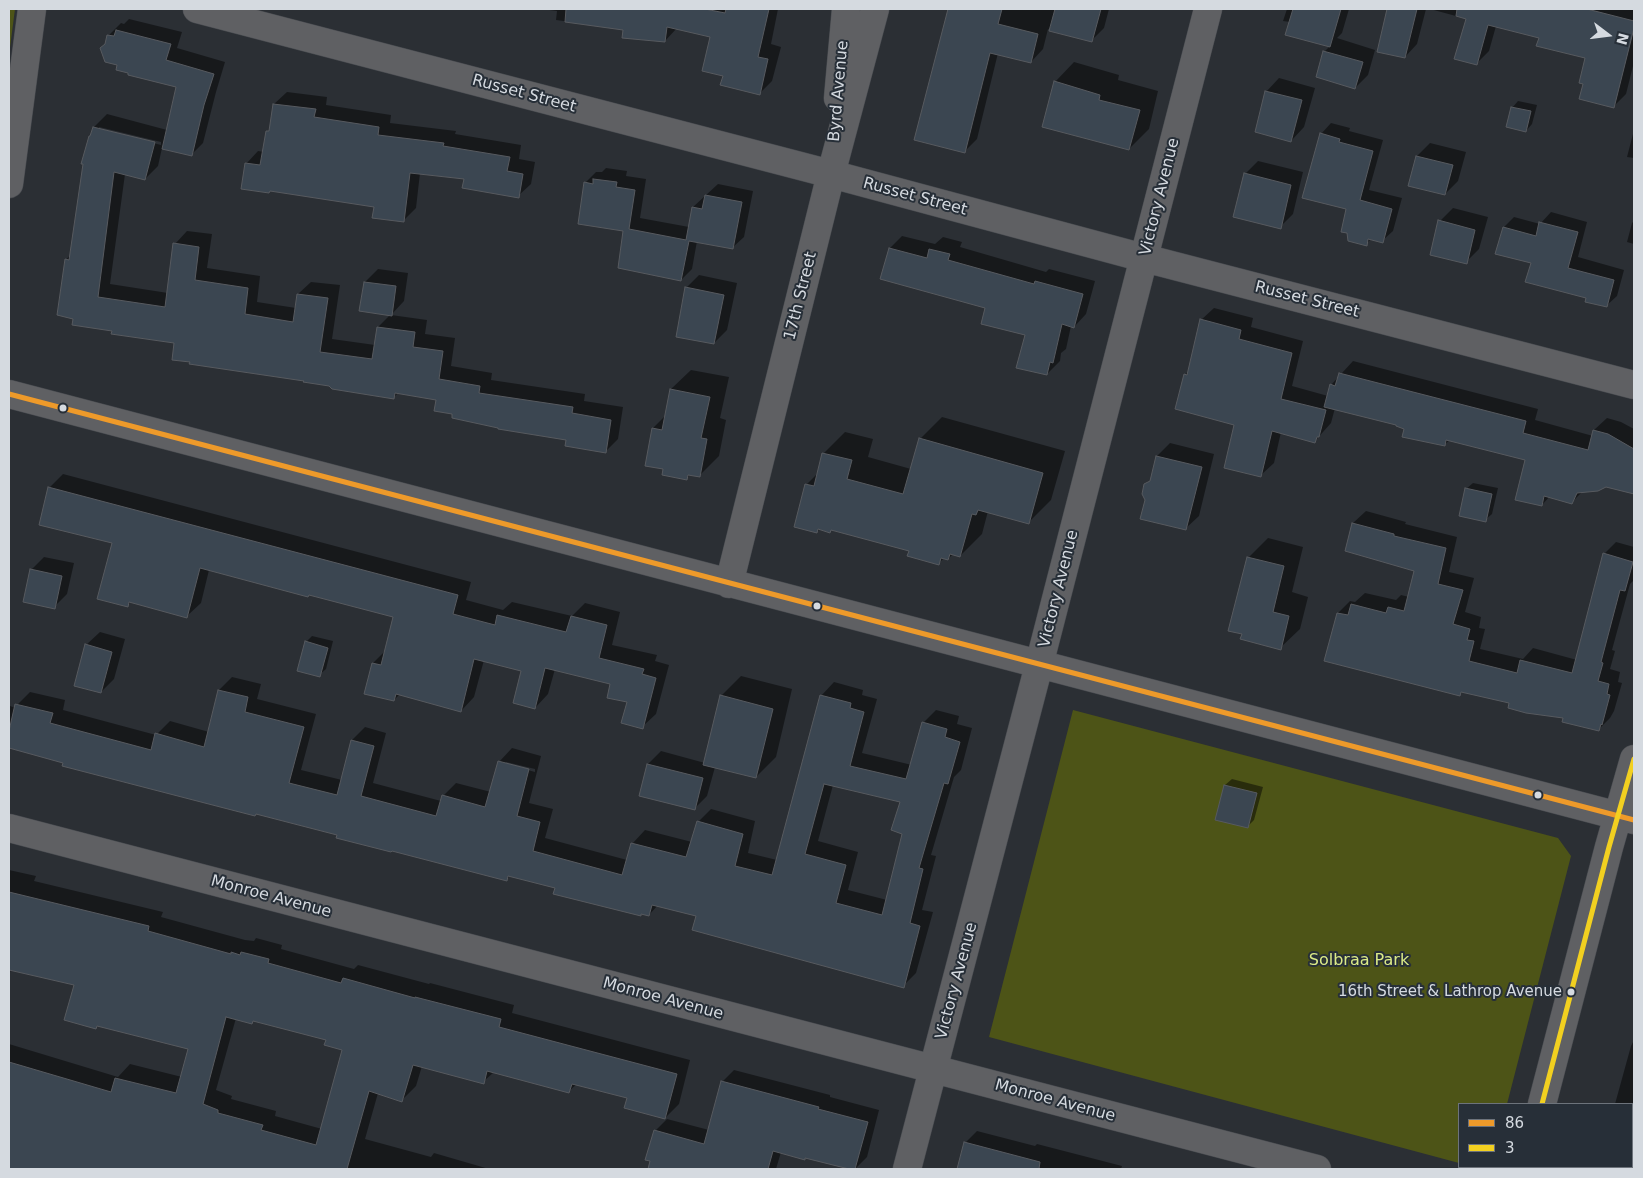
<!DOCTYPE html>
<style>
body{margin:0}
#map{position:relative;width:1643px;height:1178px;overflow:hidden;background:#2b2f34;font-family:"DejaVu Sans",sans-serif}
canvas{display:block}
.frame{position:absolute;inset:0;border:10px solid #d5dae0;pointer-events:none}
.legend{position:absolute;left:1458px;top:1103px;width:175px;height:65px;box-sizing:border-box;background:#272f38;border:1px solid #6d737b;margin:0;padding:6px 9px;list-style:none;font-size:15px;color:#d5dae0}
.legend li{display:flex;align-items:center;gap:10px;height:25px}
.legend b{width:25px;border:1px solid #6d737b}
.north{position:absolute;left:1583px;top:10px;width:50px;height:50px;-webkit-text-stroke:4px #272f38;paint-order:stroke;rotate:105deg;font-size:14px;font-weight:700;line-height:20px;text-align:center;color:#d5dae0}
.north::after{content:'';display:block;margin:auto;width:18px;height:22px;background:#d5dae0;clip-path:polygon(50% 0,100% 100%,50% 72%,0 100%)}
</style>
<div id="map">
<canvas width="1643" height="1178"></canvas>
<div class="frame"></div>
<ul class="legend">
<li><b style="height:6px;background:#ee9a2a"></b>86</li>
<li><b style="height:6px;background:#f2d020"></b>3</li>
</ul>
<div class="north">N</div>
</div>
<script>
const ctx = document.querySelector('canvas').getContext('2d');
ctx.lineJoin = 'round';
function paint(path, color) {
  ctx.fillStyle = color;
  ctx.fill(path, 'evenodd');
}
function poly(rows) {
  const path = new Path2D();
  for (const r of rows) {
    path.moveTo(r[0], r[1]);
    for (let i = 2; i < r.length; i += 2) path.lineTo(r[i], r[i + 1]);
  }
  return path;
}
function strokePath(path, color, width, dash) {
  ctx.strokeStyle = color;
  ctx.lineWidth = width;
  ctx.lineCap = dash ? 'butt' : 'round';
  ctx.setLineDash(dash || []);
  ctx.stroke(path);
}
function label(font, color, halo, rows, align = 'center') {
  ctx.font = font + ' "DejaVu Sans",sans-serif';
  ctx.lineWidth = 4;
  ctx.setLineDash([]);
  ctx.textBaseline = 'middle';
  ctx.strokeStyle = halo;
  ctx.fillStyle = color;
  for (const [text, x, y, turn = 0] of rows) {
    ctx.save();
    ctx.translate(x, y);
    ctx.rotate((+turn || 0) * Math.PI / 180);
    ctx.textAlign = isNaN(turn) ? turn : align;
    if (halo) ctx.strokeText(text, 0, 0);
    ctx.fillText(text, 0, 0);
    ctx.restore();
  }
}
const green = poly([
 [9,9,15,9,9,55],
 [1073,710,1558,838,1571,856,1507,1104,1459,1104,1459,1163,989,1037]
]);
const shadow = poly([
 [542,9,778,9,771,44,781,47,772,81,759,94,724,75,712,36,677,28,665,41,624,29,556,20,557,11],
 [949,9,1109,9,1104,28,1091,41,1048,29,1043,49,1031,62,998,53,977,139,964,152,916,139],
 [1287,9,1349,9,1342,33,1337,38,1375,50,1368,75,1355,88,1324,52,1330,46,1290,22,1283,21],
 [1388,9,1426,9,1417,44,1405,57,1378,51],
 [1430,9,1634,9,1634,62,1626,94,1614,106,1584,84,1587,57,1540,37,1496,26,1489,51,1477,63,1467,19],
 [129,19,182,32,177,48,225,62,216,92,203,143,191,155,162,148,158,166,145,179,125,174,110,284,168,293,175,244,187,231,212,234,207,268,260,276,257,302,296,308,298,294,311,282,340,285,332,339,375,345,378,327,391,314,365,282,378,269,408,273,404,301,391,315,427,320,425,334,455,338,451,366,492,373,491,380,585,394,584,401,623,407,618,439,605,452,568,439,454,413,437,399,398,393,393,398,305,380,191,361,175,342,113,330,74,318,66,260,71,254,90,136,94,127,107,114,167,130,178,86,119,64,106,43,109,35,121,23,124,24],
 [99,127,161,142,161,145,99,129],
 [1074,62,1119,75,1118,80,1158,91,1149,129,1129,149,1055,82],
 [1279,78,1315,88,1304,127,1291,141,1266,92],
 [287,92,327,97,326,105,391,115,390,123,456,131,455,134,521,145,519,159,535,162,531,184,518,196,465,178,420,173,416,208,403,221,375,206,246,164,258,151,264,152,268,132,271,128,274,104],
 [1518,101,1537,105,1532,124,1526,131,1512,108],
 [1331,123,1350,128,1349,131,1383,140,1369,190,1402,198,1393,231,1382,241,1372,238,1366,244,1348,209,1321,134],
 [1634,130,1634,158,1627,157],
 [1430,143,1466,152,1458,181,1445,194,1417,156],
 [1258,161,1303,172,1293,214,1280,227,1245,174],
 [606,168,627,171,626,176,646,179,640,218,689,227,693,207,718,184,753,191,744,237,732,248,697,241,692,269,681,280,625,230,585,183,596,172,602,172],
 [1453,208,1488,217,1479,249,1466,262,1440,221],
 [1551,212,1587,222,1578,257,1624,270,1617,296,1606,306,1587,297,1532,262,1504,227,1514,217,1540,224],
 [1634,221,1634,244,1627,242,1632,223],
 [902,236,935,244,943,237,962,242,960,247,1046,272,1049,269,1095,281,1086,314,1074,327,1071,326,1066,349,1061,353,1060,361,1047,374,1026,335,987,307,882,278,890,248],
 [699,275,737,283,727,330,714,343,686,288],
 [1214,308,1253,318,1251,327,1303,341,1292,386,1328,396,1331,385,1353,361,1538,409,1535,420,1593,436,1594,430,1607,418,1621,422,1634,429,1634,493,1606,486,1583,491,1572,502,1550,496,1542,505,1526,459,1450,440,1444,445,1398,424,1335,408,1331,423,1315,441,1281,432,1274,463,1261,475,1235,424,1185,375,1189,370,1201,320],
 [691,370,729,377,720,418,726,420,719,456,699,476,691,474,686,479,664,468,653,428,666,415,671,389],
 [942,417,1065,451,1051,500,1029,522,988,511,982,534,960,556,953,554,948,559,944,558,938,564,910,550,832,529,830,531,820,529,817,532,806,485,819,472,823,454,845,432,873,439,868,457,911,469,920,439],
 [1170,443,1214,454,1199,516,1185,529,1146,500,1145,485,1152,479,1157,456],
 [63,474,471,582,466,600,503,610,512,602,572,616,585,603,620,612,612,645,657,655,655,661,669,665,656,714,642,727,628,702,612,684,555,669,548,694,535,708,522,670,484,660,474,697,461,711,400,694,394,700,366,693,373,663,385,651,395,616,209,570,201,603,187,616,132,601,127,606,114,543,49,488],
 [1473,483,1498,488,1492,514,1485,520,1466,489],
 [1366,511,1406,522,1405,524,1457,537,1449,572,1474,578,1465,612,1481,617,1479,628,1485,629,1480,649,1523,659,1533,648,1577,660,1604,554,1616,542,1634,547,1634,580,1630,584,1612,650,1615,651,1610,669,1620,672,1618,682,1622,683,1614,711,1610,718,1598,730,1565,717,1464,691,1459,695,1338,613,1350,601,1355,602,1365,593,1396,600,1401,595,1409,597,1415,570,1346,551,1353,523],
 [1268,538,1303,547,1292,592,1308,597,1300,629,1280,648,1248,558],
 [44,557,74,563,67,594,54,607,31,570],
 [100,632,125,639,114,679,101,692,86,645],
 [312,636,333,641,326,669,319,675,306,642],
 [741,676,792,689,776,757,756,777,715,767,707,796,694,809,641,795,648,764,661,751,705,763,721,696],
 [232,677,261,684,257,699,316,714,301,770,342,780,352,740,365,727,386,733,373,783,441,801,443,796,456,783,491,792,499,762,512,748,541,756,529,803,553,809,545,838,627,860,632,844,645,830,692,842,698,822,711,809,755,821,748,853,777,860,821,696,834,682,863,690,862,695,877,699,862,753,912,765,923,723,936,710,959,716,957,724,972,728,961,770,954,777,931,855,936,856,922,910,933,912,916,973,903,986,697,915,658,905,649,915,642,913,640,915,556,887,511,875,506,880,9,747,9,708,10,706,16,708,17,705,30,692,65,700,63,710,156,735,170,721,209,732,219,690],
 [506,762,535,769,535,772,506,764],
 [833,785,901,801,904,833,887,900,848,890,858,852,818,841],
 [1232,779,1263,787,1254,820,1248,826,1225,785],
 [9,870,36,876,34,881,163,912,161,917,245,940,254,941,256,938,282,945,281,949,354,969,358,965,429,984,430,983,514,1005,512,1013,690,1060,679,1104,665,1118,628,1098,577,1084,569,1091,494,1072,483,1082,422,1066,416,1086,402,1100,378,1093,365,1139,431,1157,434,1153,489,1169,9,1169,9,1044,118,1077,130,1064,182,1077,190,1048,99,1025,96,1028,76,985,11,969,9,976],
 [236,1018,254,1020,327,1039,344,1049,322,1129,275,1116,276,1111,231,1099,232,1096,216,1090],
 [1634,1040,1634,1155,1632,1163,1632,1104,1615,1104,1631,1046],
 [734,1070,830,1095,830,1097,879,1110,867,1157,855,1169,781,1152,776,1169,655,1169,650,1168,655,1131,667,1119,709,1130,722,1082],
 [977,1131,1035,1146,1037,1144,1122,1166,1121,1169,958,1169,965,1143],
 [1584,1167,1631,1167,1630,1169,1584,1169]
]);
const building = poly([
 [566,9,705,9,725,13,726,9,769,9,758,57,768,59,760,95,720,85,723,76,702,71,710,37,667,27,665,42,622,38,623,30,565,22,566,9],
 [948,9,1002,9,998,24,1038,34,1031,63,990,53,965,153,914,140,948,9],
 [1055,9,1101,9,1092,42,1049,31,1055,9],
 [1293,9,1341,9,1330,47,1285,35,1293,9],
 [1387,9,1417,9,1405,58,1377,52,1387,9],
 [1457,9,1587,9,1634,21,1634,28,1614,108,1579,99,1583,84,1579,83,1585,58,1536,46,1539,38,1488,25,1477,65,1454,59,1466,19,1456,16,1457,9],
 [116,30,171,44,166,60,214,74,204,105,192,156,162,149,176,87,128,75,128,73,116,70,117,65,105,62,100,48,105,44,107,35,114,36,116,30],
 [1323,51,1363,62,1355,89,1316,77,1323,51],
 [1054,81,1100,95,1099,100,1140,110,1129,150,1042,127,1054,81],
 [1265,91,1302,100,1291,142,1255,132,1265,91],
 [273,104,316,109,314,117,379,127,378,135,444,143,443,146,510,157,507,171,523,174,519,198,462,188,464,179,410,173,404,222,372,218,374,207,270,191,269,193,241,189,245,163,260,165,266,131,269,131,273,104],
 [1511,107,1531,111,1526,132,1506,127,1511,107],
 [93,127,155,142,145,180,114,172,98,297,165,307,173,243,199,247,195,280,248,288,245,314,293,322,297,294,328,298,320,352,372,359,377,327,415,332,413,347,443,351,439,379,480,386,479,393,573,407,572,413,611,420,606,453,565,446,566,440,498,429,498,428,452,418,452,414,434,411,436,400,395,393,394,399,332,389,329,386,303,382,304,381,189,364,190,362,172,360,174,343,111,334,112,331,72,325,73,319,57,315,65,259,69,260,83,164,81,164,89,136,90,136,93,127],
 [1320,133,1340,139,1339,142,1373,151,1360,200,1392,209,1383,243,1368,239,1367,246,1348,241,1347,233,1341,232,1346,209,1302,198,1320,133],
 [1416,156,1453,165,1445,195,1408,186,1416,156],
 [1244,173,1291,185,1281,229,1233,217,1244,173],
 [593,179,617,182,616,187,635,190,629,229,686,240,692,207,702,209,705,195,742,202,733,249,689,241,681,281,618,268,623,231,578,224,584,182,593,184,593,179],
 [1438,220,1475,230,1467,264,1430,255,1438,220],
 [1539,222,1578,232,1568,268,1614,280,1607,307,1585,302,1586,298,1525,282,1531,263,1495,254,1503,227,1536,236,1539,222],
 [889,248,927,258,929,249,950,254,948,260,1034,284,1035,281,1083,294,1074,328,1062,324,1053,363,1050,362,1047,375,1016,368,1025,335,981,324,985,308,880,279,889,248],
 [364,282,396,286,392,316,359,311,364,282],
 [685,287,724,295,714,344,676,337,685,287],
 [1200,319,1241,330,1239,339,1292,353,1281,399,1326,410,1319,437,1317,437,1315,443,1272,431,1261,477,1224,468,1234,425,1175,409,1184,374,1187,375,1200,319],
 [1339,373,1526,421,1523,433,1588,450,1593,430,1608,434,1634,449,1634,494,1606,487,1598,491,1577,493,1572,504,1544,496,1542,506,1515,500,1525,460,1446,440,1445,446,1402,437,1404,429,1396,426,1396,425,1324,407,1330,384,1335,386,1339,373],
 [670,389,710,397,701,438,707,439,700,477,688,475,687,480,662,475,663,469,645,466,652,428,662,430,670,389],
 [919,438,1043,473,1029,524,978,510,976,515,972,514,960,557,950,554,948,560,941,558,939,565,907,556,909,551,831,530,830,533,818,529,817,533,794,527,805,484,814,486,822,453,852,460,847,479,903,494,919,438],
 [1156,456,1202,467,1186,530,1140,519,1145,500,1142,494,1144,484,1150,481,1156,456],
 [48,487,458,595,453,614,495,625,497,615,566,632,571,616,607,625,599,658,644,669,642,674,656,678,643,729,621,723,627,702,607,698,610,684,545,668,535,709,513,703,521,671,474,659,461,712,396,694,394,701,364,694,372,663,381,665,393,617,309,595,308,597,200,568,187,618,129,602,128,607,97,599,112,543,39,525,48,487],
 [1465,488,1492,494,1486,522,1459,516,1465,488],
 [1352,523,1394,534,1394,536,1446,548,1438,584,1463,590,1453,624,1470,629,1467,640,1474,641,1469,661,1517,673,1520,660,1572,673,1603,553,1633,562,1625,591,1620,590,1601,662,1603,663,1598,681,1609,684,1607,694,1610,695,1602,725,1601,724,1599,731,1562,722,1563,718,1526,713,1508,708,1509,703,1461,692,1460,696,1324,661,1337,613,1348,615,1351,604,1386,613,1388,607,1404,611,1414,571,1345,551,1352,523],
 [1247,557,1284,566,1273,612,1289,616,1281,650,1240,639,1242,634,1228,631,1247,557],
 [30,569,62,576,55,609,23,602,30,569],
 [305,641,328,648,320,677,297,671,305,641],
 [85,644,112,652,101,693,74,686,85,644],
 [218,690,248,697,245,712,304,727,289,783,337,795,351,740,374,746,361,796,436,816,442,795,485,807,498,761,529,769,517,816,540,822,533,851,622,875,631,843,686,857,697,821,743,834,735,866,772,875,820,695,851,703,850,708,864,712,850,766,906,779,922,722,947,729,945,737,960,742,948,784,944,783,919,868,923,869,910,923,920,926,904,988,692,930,696,916,652,905,649,916,641,914,641,916,553,894,555,888,508,876,507,881,392,851,391,852,336,838,337,835,256,814,255,816,62,766,63,763,9,748,9,731,15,704,53,713,50,723,151,750,155,733,204,747,218,690],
 [824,784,900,802,891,830,902,834,882,915,836,903,846,865,805,854,824,784],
 [720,695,773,709,756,778,703,765,720,695],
 [647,764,703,778,695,810,639,796,647,764],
 [1224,785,1257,793,1248,828,1215,820,1224,785],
 [9,892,149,926,148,931,231,954,231,952,240,955,241,952,269,959,268,963,341,983,343,978,415,998,415,997,501,1019,499,1027,677,1074,665,1119,624,1108,627,1098,572,1084,569,1093,487,1071,484,1084,413,1065,402,1102,369,1091,347,1169,9,1169,9,1062,111,1092,115,1078,176,1093,188,1049,97,1026,96,1029,64,1020,74,985,9,970,9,892],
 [226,1017,252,1024,253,1021,326,1040,324,1045,342,1050,316,1145,261,1130,263,1125,218,1113,218,1110,203,1104,226,1017],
 [721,1081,819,1107,818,1109,868,1122,855,1169,849,1169,805,1158,805,1160,773,1151,768,1169,648,1169,650,1161,645,1160,654,1130,704,1144,721,1081],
 [964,1142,1040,1162,1039,1169,957,1169,964,1142]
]);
const minor = poly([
 [197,9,831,174,1144,258,1634,385],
 [838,98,846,9],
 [9,184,32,9],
 [9,394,1634,820],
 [729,584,831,174,875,9],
 [9,828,1317,1169],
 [1542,1104,1609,847,1634,759],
 [907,1169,1039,665,1208,9],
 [1525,1169,1525,1167]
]);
const bus1 = poly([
 [9,394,1634,820]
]);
const bus2 = poly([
 [1542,1104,1609,847,1634,759]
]);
const markers = [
 [63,408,4.5,"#d5dae0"],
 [817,606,4.5,"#d5dae0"],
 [1538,795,4.5,"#d5dae0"],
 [1571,992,4.5,"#d5dae0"]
];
const busNames = [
 ["16th Street & Lathrop Avenue",1562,992]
];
const streetNames = [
 ["Byrd Avenue",839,91,-85],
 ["Russet Street",524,94,15],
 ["Russet Street",915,197,15],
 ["Victory Avenue",1160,197,-76],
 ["17th Street",801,296,-76],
 ["Russet Street",1307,300,14],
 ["Victory Avenue",1059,589,-76],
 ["Monroe Avenue",271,897,15],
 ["Victory Avenue",957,981,-75],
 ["Monroe Avenue",663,999,15],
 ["Monroe Avenue",1055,1101,15]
];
const parkNames = [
 ["Solbraa Park",1359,961]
];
paint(green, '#4d5417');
paint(shadow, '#0007');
paint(building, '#3b4651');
strokePath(building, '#575a5f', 1);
strokePath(minor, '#474a4f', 29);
strokePath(minor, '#5f6063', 28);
strokePath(bus1, '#ee9a2a', 5);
strokePath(bus2, '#f2d020', 5);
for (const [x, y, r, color] of markers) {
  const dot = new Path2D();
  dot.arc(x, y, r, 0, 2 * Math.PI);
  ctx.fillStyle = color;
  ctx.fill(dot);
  strokePath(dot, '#272f38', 2);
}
label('15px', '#d5dae0', '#272f38', busNames, 'right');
label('16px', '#d5dae0', '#272f38', streetNames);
label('16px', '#dbea87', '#272f38', parkNames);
</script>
